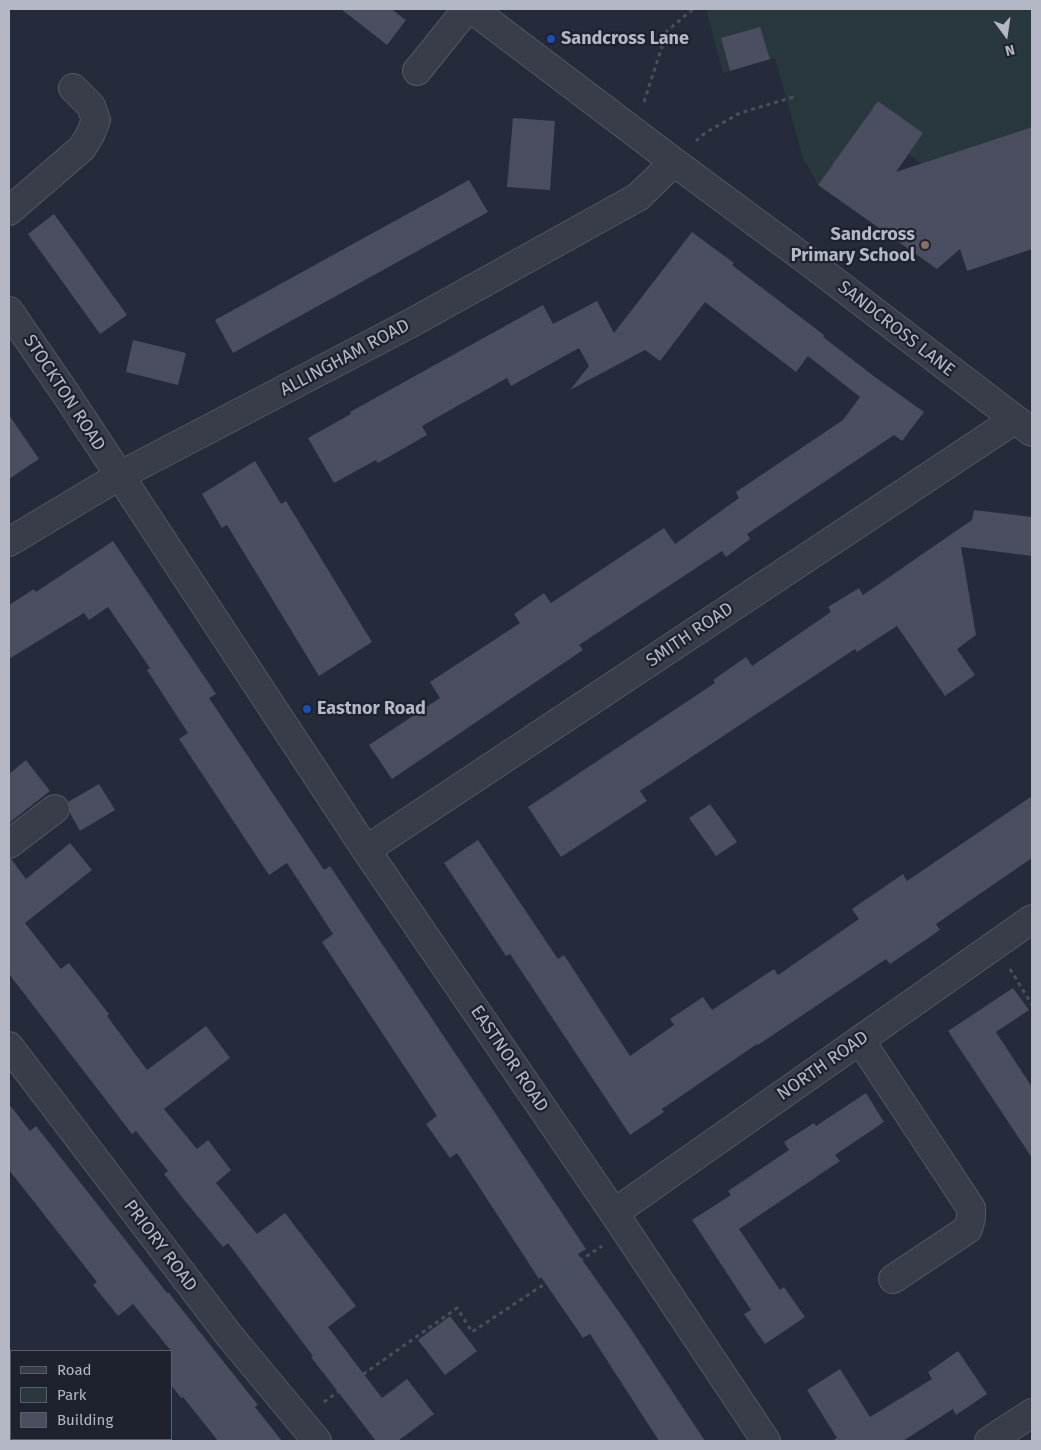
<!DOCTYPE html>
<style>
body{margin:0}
#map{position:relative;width:1041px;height:1450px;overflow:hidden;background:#252b3a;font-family:"Fira Sans",sans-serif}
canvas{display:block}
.frame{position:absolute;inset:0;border:10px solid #b4b8c6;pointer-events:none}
.legend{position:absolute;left:10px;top:1350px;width:162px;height:90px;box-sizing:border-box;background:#1e222f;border:1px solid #5a5e6b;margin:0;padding:6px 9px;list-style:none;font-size:15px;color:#b4b8c6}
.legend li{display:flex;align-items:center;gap:10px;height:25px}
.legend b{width:25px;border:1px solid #5a5e6b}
.north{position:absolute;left:981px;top:10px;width:50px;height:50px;-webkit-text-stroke:4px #1e222f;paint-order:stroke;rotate:166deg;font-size:14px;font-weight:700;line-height:20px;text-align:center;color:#b4b8c6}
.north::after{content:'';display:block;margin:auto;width:18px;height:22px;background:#b4b8c6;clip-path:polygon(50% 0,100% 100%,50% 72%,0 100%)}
</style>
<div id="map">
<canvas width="1041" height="1450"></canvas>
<div class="frame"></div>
<ul class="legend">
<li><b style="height:6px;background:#393d4a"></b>Road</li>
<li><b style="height:14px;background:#28383c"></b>Park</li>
<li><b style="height:14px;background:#4a4e60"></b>Building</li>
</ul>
<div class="north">N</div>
</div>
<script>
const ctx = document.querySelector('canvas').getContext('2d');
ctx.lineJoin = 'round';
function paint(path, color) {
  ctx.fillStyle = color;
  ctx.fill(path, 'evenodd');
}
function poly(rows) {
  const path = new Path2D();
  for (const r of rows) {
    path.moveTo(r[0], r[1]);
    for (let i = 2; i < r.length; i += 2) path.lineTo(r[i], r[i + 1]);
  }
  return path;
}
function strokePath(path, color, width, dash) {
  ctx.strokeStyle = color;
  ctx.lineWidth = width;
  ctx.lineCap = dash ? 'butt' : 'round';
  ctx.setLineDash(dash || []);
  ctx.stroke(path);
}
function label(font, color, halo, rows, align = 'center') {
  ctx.font = font + ' "Fira Sans",sans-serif';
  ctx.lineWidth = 4.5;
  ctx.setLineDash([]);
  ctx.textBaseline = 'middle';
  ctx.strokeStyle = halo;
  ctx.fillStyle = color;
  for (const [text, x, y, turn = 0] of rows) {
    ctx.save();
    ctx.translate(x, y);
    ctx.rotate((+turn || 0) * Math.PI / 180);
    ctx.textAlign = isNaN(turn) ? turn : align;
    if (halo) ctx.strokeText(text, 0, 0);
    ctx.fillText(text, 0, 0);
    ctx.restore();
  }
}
const green = poly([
 [706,9,1032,9,1032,127,922,164,908,154,923,133,878,101,818,185,803,158,775,58,723,73]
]);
const building = poly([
 [341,9,391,9,406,20,387,45],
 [760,27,770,59,730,71,721,38],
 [878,101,923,133,896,172,1032,127,1032,249,967,271,960,249,937,269,818,185],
 [513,118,555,121,550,190,507,187],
 [469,180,488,212,233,353,215,320],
 [54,214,127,315,100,334,28,234],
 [692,232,734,263,732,265,824,335,823,337,875,377,924,412,902,441,894,435,747,534,750,539,726,557,722,551,579,645,583,650,392,779,369,745,440,698,430,682,520,623,514,614,544,593,551,603,664,528,675,544,739,498,736,492,843,420,860,397,808,356,796,372,705,302,660,361,645,350,570,390,589,366,579,348,511,386,507,378,422,426,427,435,378,463,376,460,334,483,308,438,351,414,350,412,543,305,553,324,597,301,614,333],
 [133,340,186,353,178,385,126,372],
 [9,415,39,459,9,479],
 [255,461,281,504,286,501,372,642,319,676,227,525,222,528,202,494],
 [974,510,1032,517,1032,556,961,547,976,635,957,649,975,675,945,696,897,626,857,652,855,649,640,791,647,801,561,857,528,807,715,683,713,680,746,657,752,666,831,612,828,607,859,588,863,595,972,520],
 [113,541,216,694,209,698,324,870,330,866,586,1249,578,1254,631,1329,705,1441,659,1441,590,1334,583,1338,541,1277,539,1279,457,1153,450,1158,426,1124,437,1116,322,942,333,934,287,863,269,875,179,739,188,733,147,670,150,668,108,607,89,620,84,613,9,659,9,605,34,589,36,592],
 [26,760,50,791,9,823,9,774],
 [99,784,115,810,80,831,70,813,70,808,68,802],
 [1032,796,1032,858,936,924,940,930,890,964,886,959,758,1045,757,1044,662,1109,664,1112,630,1135,510,954,506,956,444,863,478,840,558,959,564,955,630,1056,674,1025,670,1019,703,997,712,1010,774,969,778,975,859,919,852,909,903,874,907,881],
 [710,804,737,842,716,856,689,818],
 [70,843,92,870,25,923,61,969,69,963,109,1014,107,1016,147,1070,206,1026,230,1058,164,1109,197,1149,208,1140,231,1170,216,1183,257,1234,285,1213,356,1306,328,1327,382,1398,407,1379,434,1414,398,1441,376,1441,311,1357,313,1356,228,1243,223,1247,185,1201,164,1174,168,1171,136,1131,132,1134,9,974,9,859,11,859,26,879],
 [1013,988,1029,1010,996,1032,1032,1087,1032,1158,948,1031],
 [866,1093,884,1122,835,1155,840,1161,739,1229,780,1290,784,1287,805,1317,765,1344,744,1314,751,1310,692,1220,731,1195,728,1191,789,1150,784,1142,814,1123,816,1126],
 [9,1104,30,1131,36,1126,167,1293,168,1292,258,1405,255,1407,282,1441,218,1441,183,1397,181,1398,171,1385,171,1351,133,1304,118,1316,93,1285,97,1282,9,1170],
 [450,1316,477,1351,445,1375,418,1340],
 [958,1351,987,1394,956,1415,953,1409,903,1441,832,1441,837,1438,807,1390,840,1369,870,1417,932,1379,928,1372]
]);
const path = poly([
 [644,102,667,31,693,9],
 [696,141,705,133,740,113,797,96],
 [1010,969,1032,1005],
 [324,1402,457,1308,472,1332,602,1246]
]);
const minor = poly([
 [472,9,674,162,808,261,1032,432],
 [417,71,467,9],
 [9,211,82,148,90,135,96,120,91,106,73,88],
 [9,311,66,394,366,850,614,1213,766,1441],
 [9,542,119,476,413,322,638,197,674,162],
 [9,844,55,809],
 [366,850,1014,420],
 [860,1040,971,1208,971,1218,968,1229,893,1279],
 [9,1046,228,1334,317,1441],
 [614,1213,1032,919],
 [989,1441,1032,1413]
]);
const markers = [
 [551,39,5,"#1a4fb4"],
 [925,245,5,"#8d6e63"],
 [307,709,5,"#1a4fb4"]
];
const poiNames = [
 ["Sandcross Lane",561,39],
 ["Sandcross",915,235,"right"],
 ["Primary School",915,256,"right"],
 ["Eastnor Road",317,709]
];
const streetNames = [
 ["SANDCROSS LANE",896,329,38],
 ["ALLINGHAM ROAD",345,358,-28],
 ["STOCKTON ROAD",64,393,57],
 ["SMITH ROAD",690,635,-34],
 ["EASTNOR ROAD",509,1059,56],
 ["NORTH ROAD",823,1066,-35],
 ["PRIORY ROAD",160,1246,53]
];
paint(green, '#28383c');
paint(building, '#4a4e60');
strokePath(minor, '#545865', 30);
strokePath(path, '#455358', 3, [4, 4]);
strokePath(minor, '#393d4a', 28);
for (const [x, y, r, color] of markers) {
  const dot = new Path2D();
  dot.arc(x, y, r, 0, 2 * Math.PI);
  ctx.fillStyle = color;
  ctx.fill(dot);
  strokePath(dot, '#1e222f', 2);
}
label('bold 18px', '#b4b8c6', '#1e222f', poiNames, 'left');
label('18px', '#b4b8c6', '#1e222f', streetNames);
</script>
